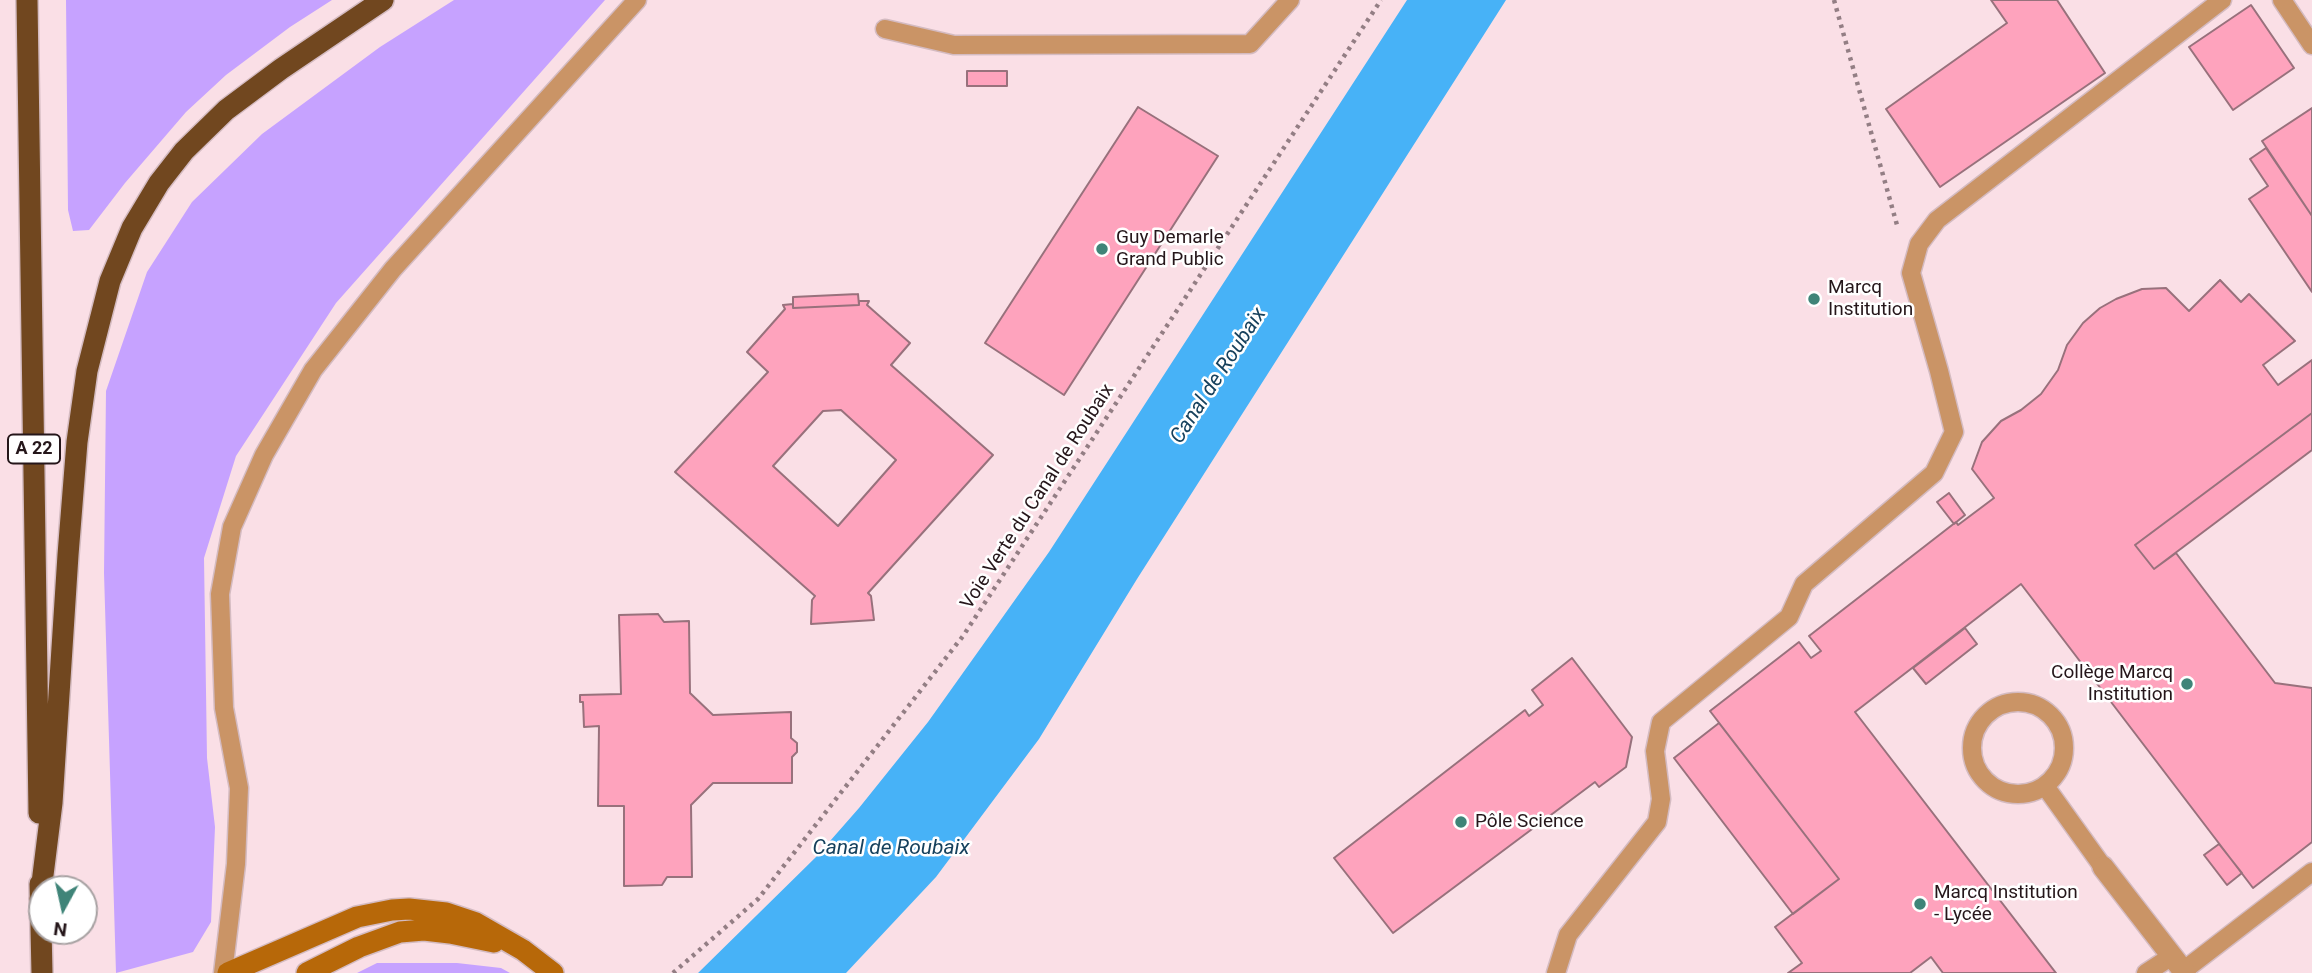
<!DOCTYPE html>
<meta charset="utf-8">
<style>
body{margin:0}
#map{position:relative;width:2312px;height:973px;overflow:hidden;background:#fadfe6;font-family:Roboto,sans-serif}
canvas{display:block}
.north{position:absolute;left:28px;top:875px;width:70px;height:70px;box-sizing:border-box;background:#fff;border:2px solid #a8a2a3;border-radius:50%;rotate:188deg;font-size:19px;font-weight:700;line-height:28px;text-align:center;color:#25161a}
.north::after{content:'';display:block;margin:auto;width:24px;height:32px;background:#3f8478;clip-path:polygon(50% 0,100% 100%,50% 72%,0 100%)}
</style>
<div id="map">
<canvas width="2312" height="973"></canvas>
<div class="north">N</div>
</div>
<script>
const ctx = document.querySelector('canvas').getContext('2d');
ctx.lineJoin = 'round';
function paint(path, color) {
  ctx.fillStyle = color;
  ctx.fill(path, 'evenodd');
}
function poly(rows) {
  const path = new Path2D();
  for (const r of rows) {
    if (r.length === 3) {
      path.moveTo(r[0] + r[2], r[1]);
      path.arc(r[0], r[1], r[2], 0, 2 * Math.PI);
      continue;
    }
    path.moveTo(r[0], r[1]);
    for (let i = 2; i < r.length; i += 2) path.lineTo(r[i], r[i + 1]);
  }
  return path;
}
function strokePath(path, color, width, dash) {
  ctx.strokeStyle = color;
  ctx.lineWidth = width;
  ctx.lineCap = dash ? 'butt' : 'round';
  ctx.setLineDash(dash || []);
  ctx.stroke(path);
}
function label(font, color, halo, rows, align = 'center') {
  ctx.font = font + ' Roboto,sans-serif';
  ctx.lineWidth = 5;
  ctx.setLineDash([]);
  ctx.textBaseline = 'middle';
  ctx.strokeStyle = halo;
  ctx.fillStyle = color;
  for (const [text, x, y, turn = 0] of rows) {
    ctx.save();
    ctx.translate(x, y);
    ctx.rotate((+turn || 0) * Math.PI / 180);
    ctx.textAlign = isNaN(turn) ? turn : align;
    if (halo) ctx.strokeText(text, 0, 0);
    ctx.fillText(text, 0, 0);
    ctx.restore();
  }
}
const green = poly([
 [66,0,332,0,290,27,226,75,186,112,125,183,89,230,73,231,68,210],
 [454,0,605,0,336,303,236,456,204,558,207,758,215,827,211,922,193,952,116,973,104,573,106,391,147,272,192,202,262,134,380,47],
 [377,963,457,963,501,968,510,973,357,973]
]);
const water = poly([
 [1407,0,1506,0,1137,579,1039,739,936,877,846,973,698,973,816,857,859,808,928,722,1049,552]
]);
const building = poly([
 [1991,0,2057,0,2105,73,1940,187,1886,109,2007,23,1991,0],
 [2251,5,2294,68,2233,110,2189,47,2251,5],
 [967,71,1007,71,1007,86,967,86,967,71],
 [1138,107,1218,156,1064,395,985,343,1138,107],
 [2312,108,2312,216,2262,141,2312,108],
 [2266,148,2312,216,2312,292,2249,199,2268,186,2250,159,2266,148],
 [2220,280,2241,302,2249,294,2295,341,2263,365,2278,385,2312,360,2312,413,2135,545,2154,569,2176,553,2275,683,2312,688,2312,842,2253,888,2021,584,1855,712,2056,973,1943,973,1931,957,1910,973,1788,973,1802,963,1775,927,1839,879,1710,711,1799,642,1811,658,1821,651,1809,636,1956,522,1958,525,1994,498,1972,469,1982,442,2001,421,2021,410,2041,394,2058,370,2067,345,2083,323,2100,308,2116,299,2142,289,2166,288,2189,311,2220,280],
 [858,294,859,305,793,308,793,297,858,294],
 [859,301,869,301,867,305,910,343,891,365,993,455,868,593,871,596,874,620,811,624,812,600,815,596,675,472,768,372,747,352,785,309,783,305,793,304,793,308,859,305,859,301],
 [841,410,896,460,838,526,773,466,823,411,841,410],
 [2312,413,2312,450,2154,569,2135,545,2312,413],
 [1949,493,1965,515,1954,524,1937,502,1949,493],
 [658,614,664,622,689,621,690,693,713,715,791,712,791,738,797,743,797,752,792,757,792,783,713,783,691,805,692,877,667,877,662,885,624,886,624,806,598,806,599,726,584,727,583,702,580,702,580,695,621,694,619,615,658,614],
 [1965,628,1977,644,1926,684,1913,668,1965,628],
 [1572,658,1632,737,1626,767,1599,787,1595,782,1393,933,1334,858,1525,710,1529,716,1543,705,1532,690,1572,658],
 [1719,723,1839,879,1793,914,1674,758,1719,723],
 [2219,844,2242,873,2227,885,2204,855,2219,844]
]);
const path = poly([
 [1834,0,1897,225],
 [673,973,758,899,963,636,1381,0]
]);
const lane = poly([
 [2282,0,2312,45],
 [885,29,954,45,1250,44,1290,0],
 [2018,748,46],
 [2045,786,2103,867],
 [2183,971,2312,872],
 [223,973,236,864,239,788,224,708,220,594,232,527,264,455,313,370,393,269,637,0],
 [1556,973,1568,935,1657,822,1661,799,1655,751,1661,722,1789,617,1804,584,1934,473,1954,432,1939,371,1911,273,1919,244,1937,220,2222,0],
 [2146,973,2172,956]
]);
const street = poly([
 [2103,867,2185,973]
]);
const secondary = poly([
 [228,973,357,917,392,910,409,909,446,913,476,923,523,950,553,973],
 [307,973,359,947,400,932,424,930,450,933,494,942]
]);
const highway = poly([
 [27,0,39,813],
 [40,884,42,973],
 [40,899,52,803,68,555,77,442,87,371,110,281,132,228,159,183,184,151,226,110,281,69,383,0]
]);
const markers = [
 [1102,249,7,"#3f8478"],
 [1814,299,7,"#3f8478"],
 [2187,684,7,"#3f8478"],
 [1461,822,7,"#3f8478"],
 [1920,904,7,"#3f8478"]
];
const shields = [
 [34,449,52]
];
const shieldNames = [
 ["A 22",34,449]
];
const poiNames = [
 ["Guy Demarle",1116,238],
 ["Grand Public",1116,260],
 ["Marcq",1828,288],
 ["Institution",1828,310],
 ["Collège Marcq",2173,673,"right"],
 ["Institution",2173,695,"right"],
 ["Pôle Science",1475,822],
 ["Marcq Institution",1934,893],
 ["- Lycée",1934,915]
];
const streetNames = [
 ["Voie Verte du Canal de Roubaix",1038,497,-57]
];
const waterNames = [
 ["Canal de Roubaix",1219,376,-57],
 ["Canal de Roubaix",891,849]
];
paint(green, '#c6a2ff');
paint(water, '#47b2f7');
paint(building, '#fea3bd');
strokePath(building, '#98717c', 2);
strokePath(lane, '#d4bbc1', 21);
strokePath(street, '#d4bbc1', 24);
strokePath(secondary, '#d4bbc1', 24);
strokePath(highway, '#d4bbc1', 24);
strokePath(path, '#937e84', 4.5, [3.5, 5]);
strokePath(lane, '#ca9466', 18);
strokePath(street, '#ca9466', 21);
strokePath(secondary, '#b76809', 21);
strokePath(highway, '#71471f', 21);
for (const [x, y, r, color] of markers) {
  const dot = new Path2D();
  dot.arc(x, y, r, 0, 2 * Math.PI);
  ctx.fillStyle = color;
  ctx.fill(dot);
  strokePath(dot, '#fff', 2.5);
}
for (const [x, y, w] of shields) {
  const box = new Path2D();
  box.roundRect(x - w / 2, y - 14.5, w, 29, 5);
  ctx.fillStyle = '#fff';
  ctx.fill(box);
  strokePath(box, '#25161a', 2);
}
label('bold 18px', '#25161a', null, shieldNames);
label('19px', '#25161a', '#fff', poiNames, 'left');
label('19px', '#25161a', '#fff', streetNames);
label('italic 21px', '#16415d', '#fff', waterNames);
</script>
